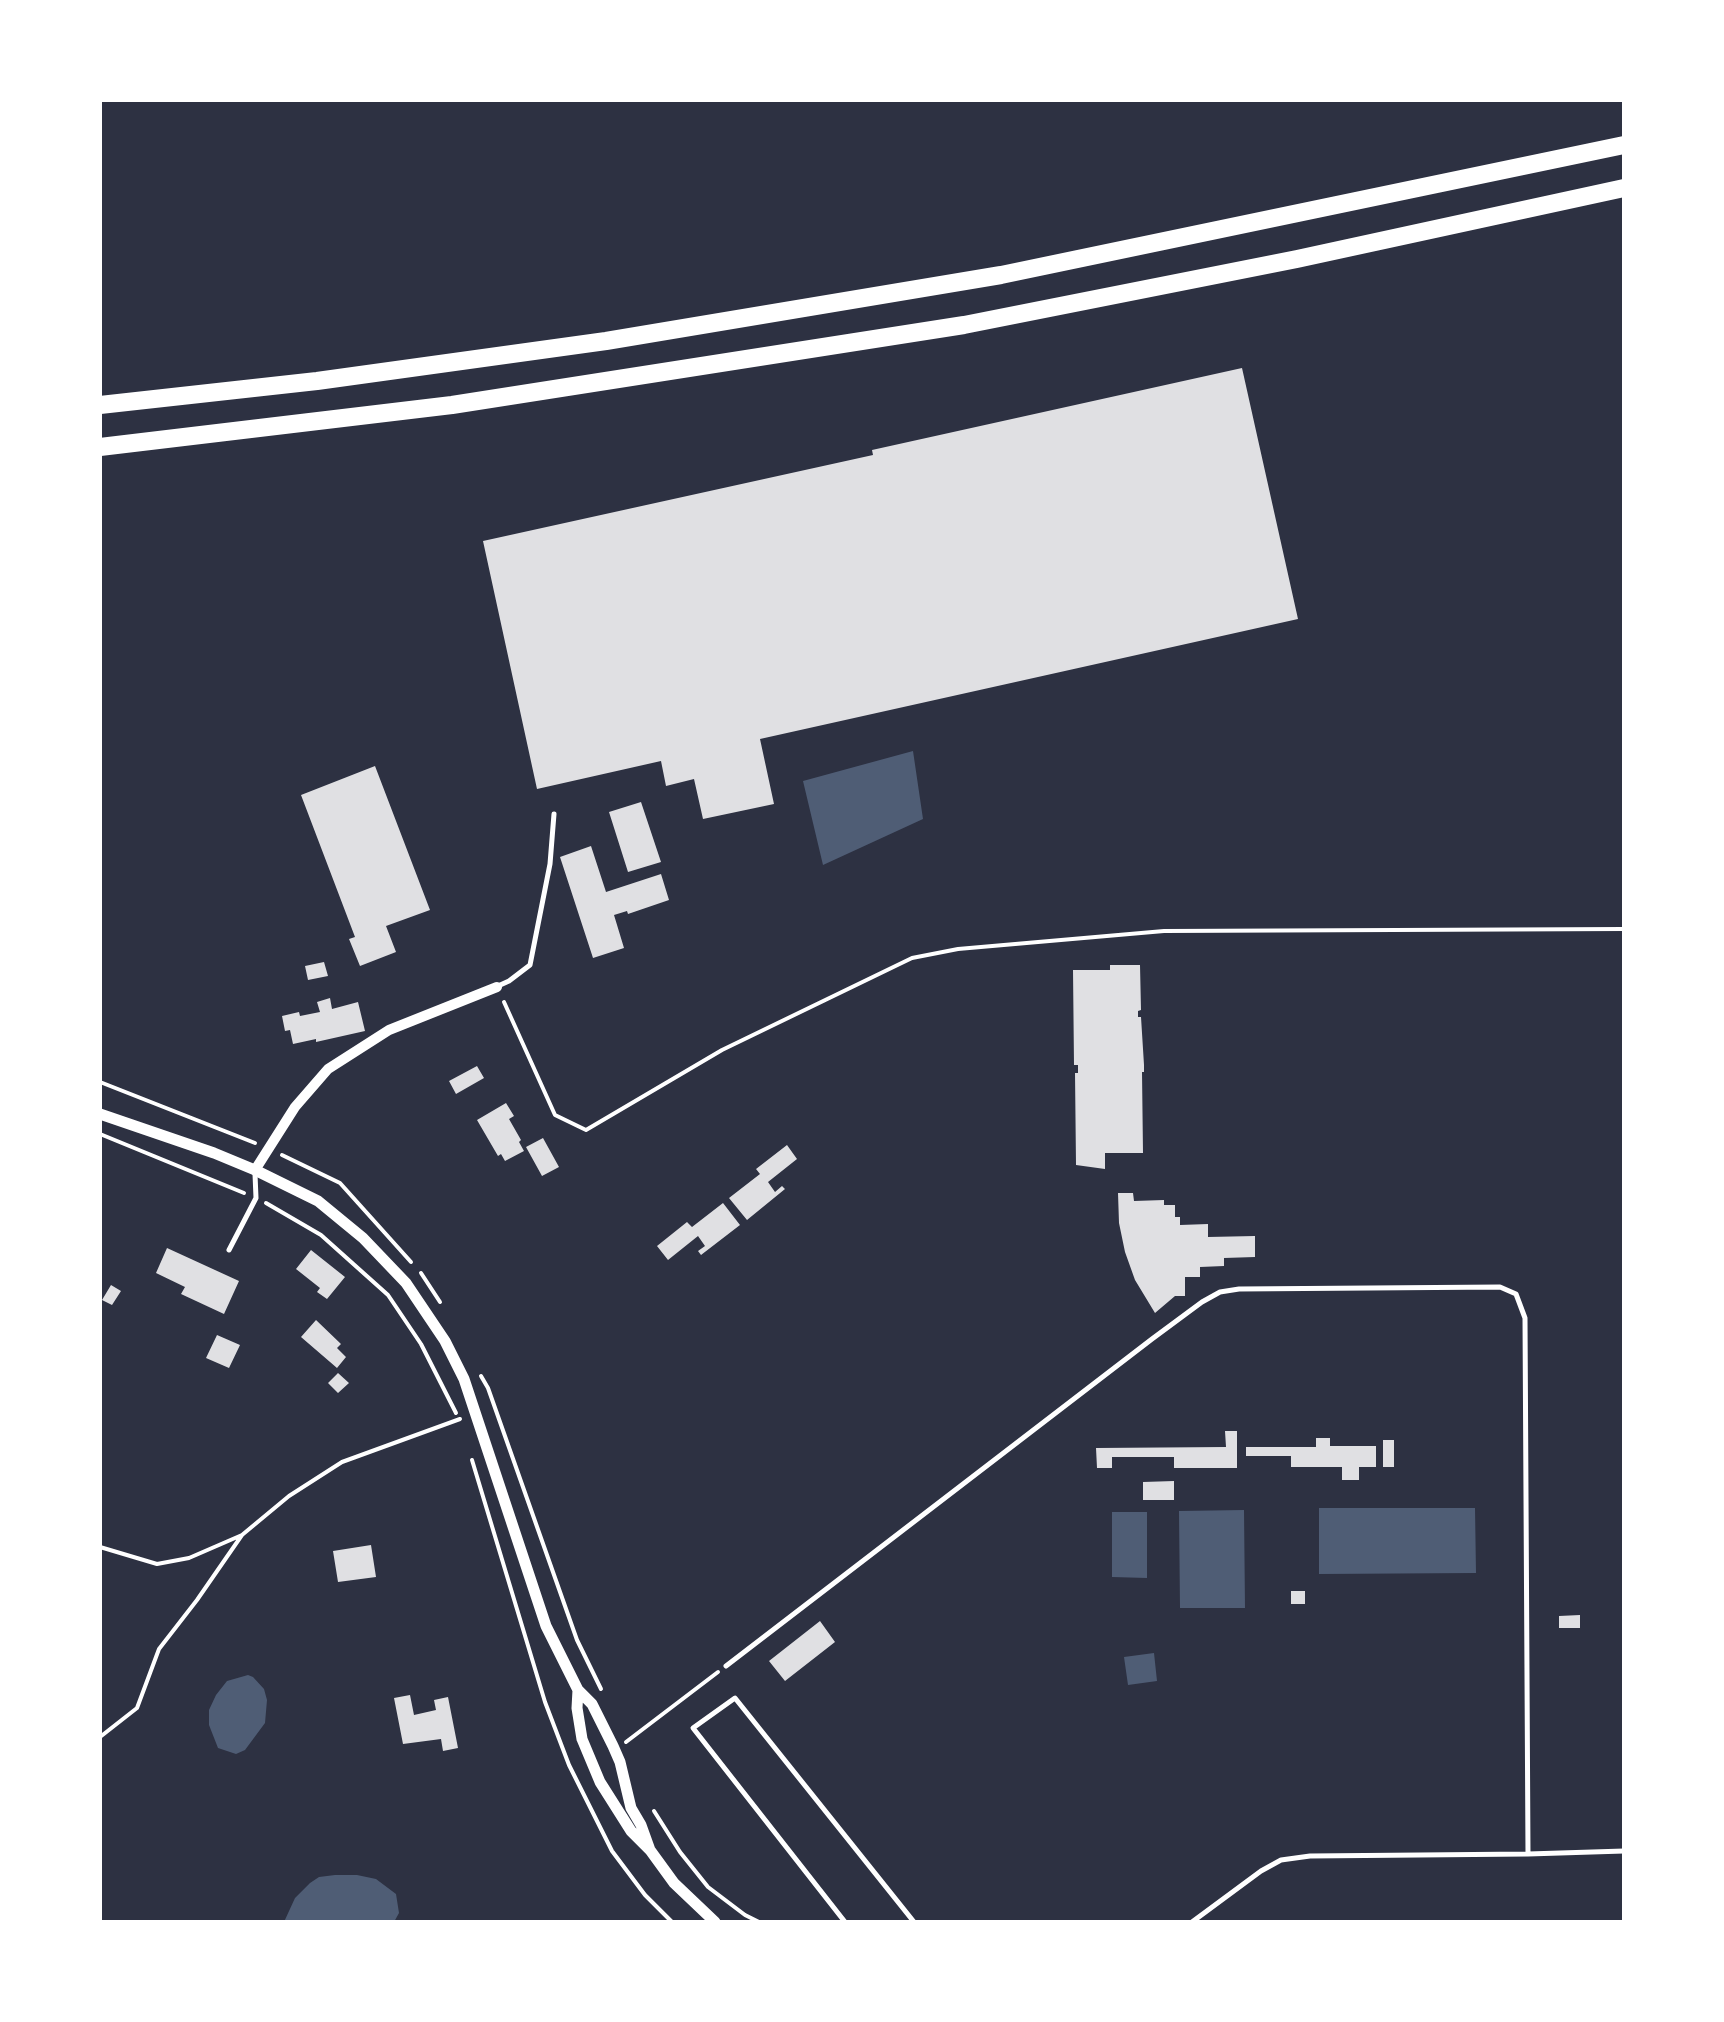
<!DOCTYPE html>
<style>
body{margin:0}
#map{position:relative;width:1724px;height:2022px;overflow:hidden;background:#2d3142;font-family:"Fira Sans Condensed",sans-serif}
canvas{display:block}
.frame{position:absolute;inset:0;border:102px solid #fff;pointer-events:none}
</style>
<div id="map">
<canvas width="1724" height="2022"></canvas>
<div class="frame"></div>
</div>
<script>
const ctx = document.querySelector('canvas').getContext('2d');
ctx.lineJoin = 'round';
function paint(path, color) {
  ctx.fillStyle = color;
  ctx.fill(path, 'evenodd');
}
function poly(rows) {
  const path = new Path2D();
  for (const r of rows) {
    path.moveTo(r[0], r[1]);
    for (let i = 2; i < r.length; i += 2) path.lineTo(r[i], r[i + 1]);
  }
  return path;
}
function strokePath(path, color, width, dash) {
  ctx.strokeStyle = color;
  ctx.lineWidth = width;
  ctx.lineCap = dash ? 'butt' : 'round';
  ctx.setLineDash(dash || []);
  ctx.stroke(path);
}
const water = poly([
 [913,751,923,819,823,865,803,781],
 [1319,1508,1475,1508,1476,1573,1319,1574],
 [1244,1510,1245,1608,1180,1608,1179,1511],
 [1112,1512,1147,1512,1147,1578,1112,1577],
 [1154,1653,1157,1681,1128,1685,1124,1657],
 [248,1675,253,1677,264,1689,267,1700,265,1723,245,1750,236,1754,218,1748,209,1725,209,1710,216,1695,227,1681],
 [335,1875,357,1875,376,1879,396,1894,399,1913,394,1922,284,1922,295,1898,310,1883,319,1877]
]);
const building = poly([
 [1242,368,1298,619,760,739,774,804,703,819,694,779,666,786,661,761,537,789,483,541,873,455,872,450],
 [375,766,430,910,386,926,396,952,360,966,349,939,355,937,301,795],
 [641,802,661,862,628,872,609,812],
 [591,846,606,892,661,874,669,900,628,914,627,911,614,915,624,948,593,958,560,857],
 [324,962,328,976,308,980,305,966],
 [1110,965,1140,965,1141,1010,1138,1011,1138,1017,1141,1017,1144,1065,1144,1072,1142,1072,1143,1153,1105,1153,1105,1169,1076,1165,1075,1073,1078,1073,1078,1065,1074,1065,1073,970,1110,970],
 [330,998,332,1009,358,1002,365,1031,316,1042,316,1039,293,1044,290,1030,285,1031,282,1016,299,1012,300,1016,320,1012,317,1002],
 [477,1066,484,1078,456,1094,449,1081],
 [506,1103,514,1116,509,1119,521,1140,519,1142,524,1151,505,1161,501,1154,498,1156,477,1120],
 [543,1138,559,1167,542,1176,526,1147],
 [787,1145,797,1159,768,1182,775,1192,782,1186,785,1189,747,1220,729,1198,760,1174,756,1169],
 [1118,1193,1133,1193,1134,1201,1164,1200,1164,1205,1175,1205,1175,1217,1180,1217,1180,1225,1208,1224,1208,1237,1255,1236,1255,1257,1224,1258,1224,1266,1200,1267,1200,1277,1185,1277,1185,1296,1175,1296,1155,1313,1135,1280,1125,1252,1119,1223],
 [723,1203,740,1225,701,1255,698,1251,705,1246,698,1236,668,1260,657,1246,687,1222,692,1227],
 [167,1248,239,1281,224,1314,181,1294,185,1287,156,1273],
 [311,1250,345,1277,327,1299,317,1292,320,1288,296,1269],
 [111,1285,121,1291,112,1305,102,1300],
 [316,1320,341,1344,337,1348,346,1357,337,1368,301,1337],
 [217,1335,240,1345,229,1368,206,1358],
 [338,1373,349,1383,338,1393,328,1383],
 [1225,1431,1237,1431,1237,1468,1174,1468,1174,1457,1112,1457,1112,1468,1097,1468,1096,1448,1226,1447],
 [1316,1438,1330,1438,1330,1446,1376,1446,1376,1467,1359,1467,1359,1480,1342,1480,1342,1467,1291,1467,1291,1456,1246,1456,1246,1447,1316,1447],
 [1383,1440,1394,1440,1394,1467,1383,1467],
 [1174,1481,1174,1500,1143,1500,1143,1482],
 [371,1545,376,1577,338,1582,333,1551],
 [1291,1591,1305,1591,1305,1604,1291,1604],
 [1580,1615,1580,1628,1559,1628,1559,1616],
 [820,1621,835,1642,785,1681,769,1661],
 [410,1695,414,1715,436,1710,434,1700,448,1697,458,1748,443,1751,441,1739,403,1744,394,1698]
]);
const path = poly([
 [504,1002,555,1115,586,1130,722,1050,912,958,958,949,1164,931,1624,929],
 [100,1082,255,1143],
 [100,1134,244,1193],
 [282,1155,340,1183,411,1262],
 [266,1203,321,1235,388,1295,421,1344,456,1413],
 [421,1273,440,1302],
 [481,1376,488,1388,577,1640,601,1689],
 [472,1460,545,1702,569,1765,612,1851,645,1895,672,1922],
 [100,1547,157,1564,189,1558,242,1535],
 [100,1737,137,1708,159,1649,197,1600,242,1535,289,1496,342,1462,460,1419],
 [626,1742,718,1672],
 [654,1811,680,1852,708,1887,745,1915,759,1922]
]);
const service = poly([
 [498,986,509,981,530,965,550,864,554,814],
 [229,1250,256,1198,255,1174],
 [726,1666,1152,1339,1202,1302,1220,1292,1239,1289,1500,1287,1516,1294,1525,1318,1528,1854],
 [845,1922,693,1728,735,1698,914,1922],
 [1192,1922,1261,1871,1281,1860,1310,1856,1528,1854,1624,1851]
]);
const minor = poly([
 [255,1170,295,1107,328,1069,389,1030,497,987]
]);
const tertiary = poly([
 [100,1114,214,1153,255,1170,318,1201,363,1238,406,1283,445,1341,464,1379,546,1626,578,1690,592,1704,613,1746,620,1762,631,1808,641,1825,650,1850],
 [578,1690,577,1708,582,1739,600,1782,631,1831,650,1850,674,1883,715,1922]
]);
const motorway = poly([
 [100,405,317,381,606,341,1001,275,1624,145],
 [100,447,452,405,964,325,1297,259,1624,188]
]);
paint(water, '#4f5d75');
paint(building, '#e0e0e3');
strokePath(path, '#fff', 4);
strokePath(service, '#fff', 5);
strokePath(minor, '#fff', 10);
strokePath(tertiary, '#fff', 11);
strokePath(motorway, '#fff', 18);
</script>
